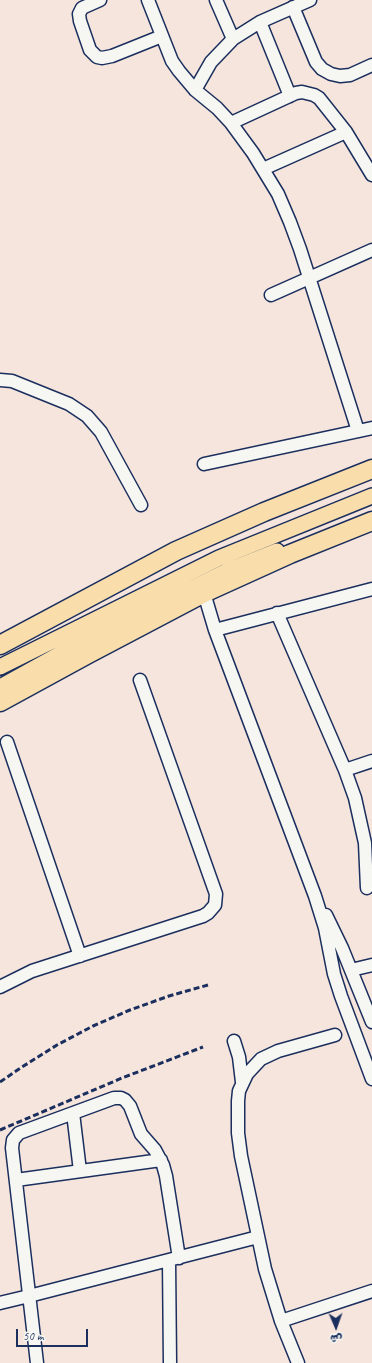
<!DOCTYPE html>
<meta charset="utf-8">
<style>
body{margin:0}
#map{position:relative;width:372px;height:1363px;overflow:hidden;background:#f6e5dd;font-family:Caveat,"Playpen Sans Arabic",sans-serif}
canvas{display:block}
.north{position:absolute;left:316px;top:1307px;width:40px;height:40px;-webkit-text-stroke:3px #f6f6f2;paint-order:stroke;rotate:178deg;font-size:11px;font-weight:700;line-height:16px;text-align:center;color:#1b2f5e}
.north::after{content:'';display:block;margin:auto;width:14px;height:18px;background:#1b2f5e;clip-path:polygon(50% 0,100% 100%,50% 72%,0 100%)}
.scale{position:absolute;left:16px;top:1329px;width:72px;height:18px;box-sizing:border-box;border:2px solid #1b2f5e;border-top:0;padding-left:5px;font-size:12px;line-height:14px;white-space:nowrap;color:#1b2f5e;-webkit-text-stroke:3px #f6f6f2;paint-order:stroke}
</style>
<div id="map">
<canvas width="372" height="1363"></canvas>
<div class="north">ش</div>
<div class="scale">50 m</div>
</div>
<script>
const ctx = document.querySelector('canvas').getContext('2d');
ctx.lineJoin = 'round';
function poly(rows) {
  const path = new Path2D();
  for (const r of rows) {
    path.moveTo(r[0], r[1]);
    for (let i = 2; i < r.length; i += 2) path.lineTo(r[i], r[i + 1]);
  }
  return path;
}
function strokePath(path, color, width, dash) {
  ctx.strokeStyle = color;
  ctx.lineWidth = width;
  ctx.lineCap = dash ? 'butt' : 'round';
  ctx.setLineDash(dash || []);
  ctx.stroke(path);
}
const minor = poly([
 [100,0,82,8,79,14,80,21,90,50,97,57,102,58,112,56,162,36],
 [148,0,172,61,179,71,195,90,217,108,231,123,253,153,278,194,290,222,300,249,358,431],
 [216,0,233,39],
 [293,7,316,62,322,69,331,74,340,76,350,75,372,65],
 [260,22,290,96],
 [195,90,211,62,233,39,260,22,310,0],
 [231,123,296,93,302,92,314,95,319,98,346,132,372,175],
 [263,169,346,132],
 [271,295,372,250],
 [0,380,12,381,69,404,87,416,101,432,141,505],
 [204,464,372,428],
 [204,593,215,630,315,896,325,928,334,974,341,996,372,1079],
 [277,613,345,770,355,798,365,843,367,888],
 [215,630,372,589],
 [7,742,80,956],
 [345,770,372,761],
 [326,915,342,948,372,1022],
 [351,970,372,965],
 [0,987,32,971,203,916,208,913,215,905,216,894,140,680],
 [234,1041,239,1057,242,1082],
 [73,1113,80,1171],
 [16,1180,161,1160],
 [169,1260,170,1363],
 [0,1303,29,1296,258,1237],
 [281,1321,372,1291],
 [37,1363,12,1148,13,1140,19,1133,114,1098,121,1098,125,1100,130,1106,141,1134,155,1150,163,1165,166,1176,179,1258],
 [298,1363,281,1321,265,1269,241,1156,238,1133,238,1101,239,1091,247,1074,261,1059,278,1051,335,1035]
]);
const major = poly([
 [0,667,219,558,372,496],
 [0,687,67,650,227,571,277,551]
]);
const highway = poly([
 [0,645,176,551,264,512,372,469],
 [0,702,88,654,204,593,290,554,372,521]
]);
const rail = poly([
 [0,1082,22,1067,57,1045,93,1026,130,1010,169,996,208,985],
 [0,1130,122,1078,203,1047]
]);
strokePath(minor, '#1b2f5e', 15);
strokePath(major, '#1b2f5e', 18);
strokePath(highway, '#1b2f5e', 21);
strokePath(minor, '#f6f6f2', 12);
strokePath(major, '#f9deab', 15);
strokePath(highway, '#f9deab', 18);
strokePath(rail, '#1b2f5e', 3, [6, 3]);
</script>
